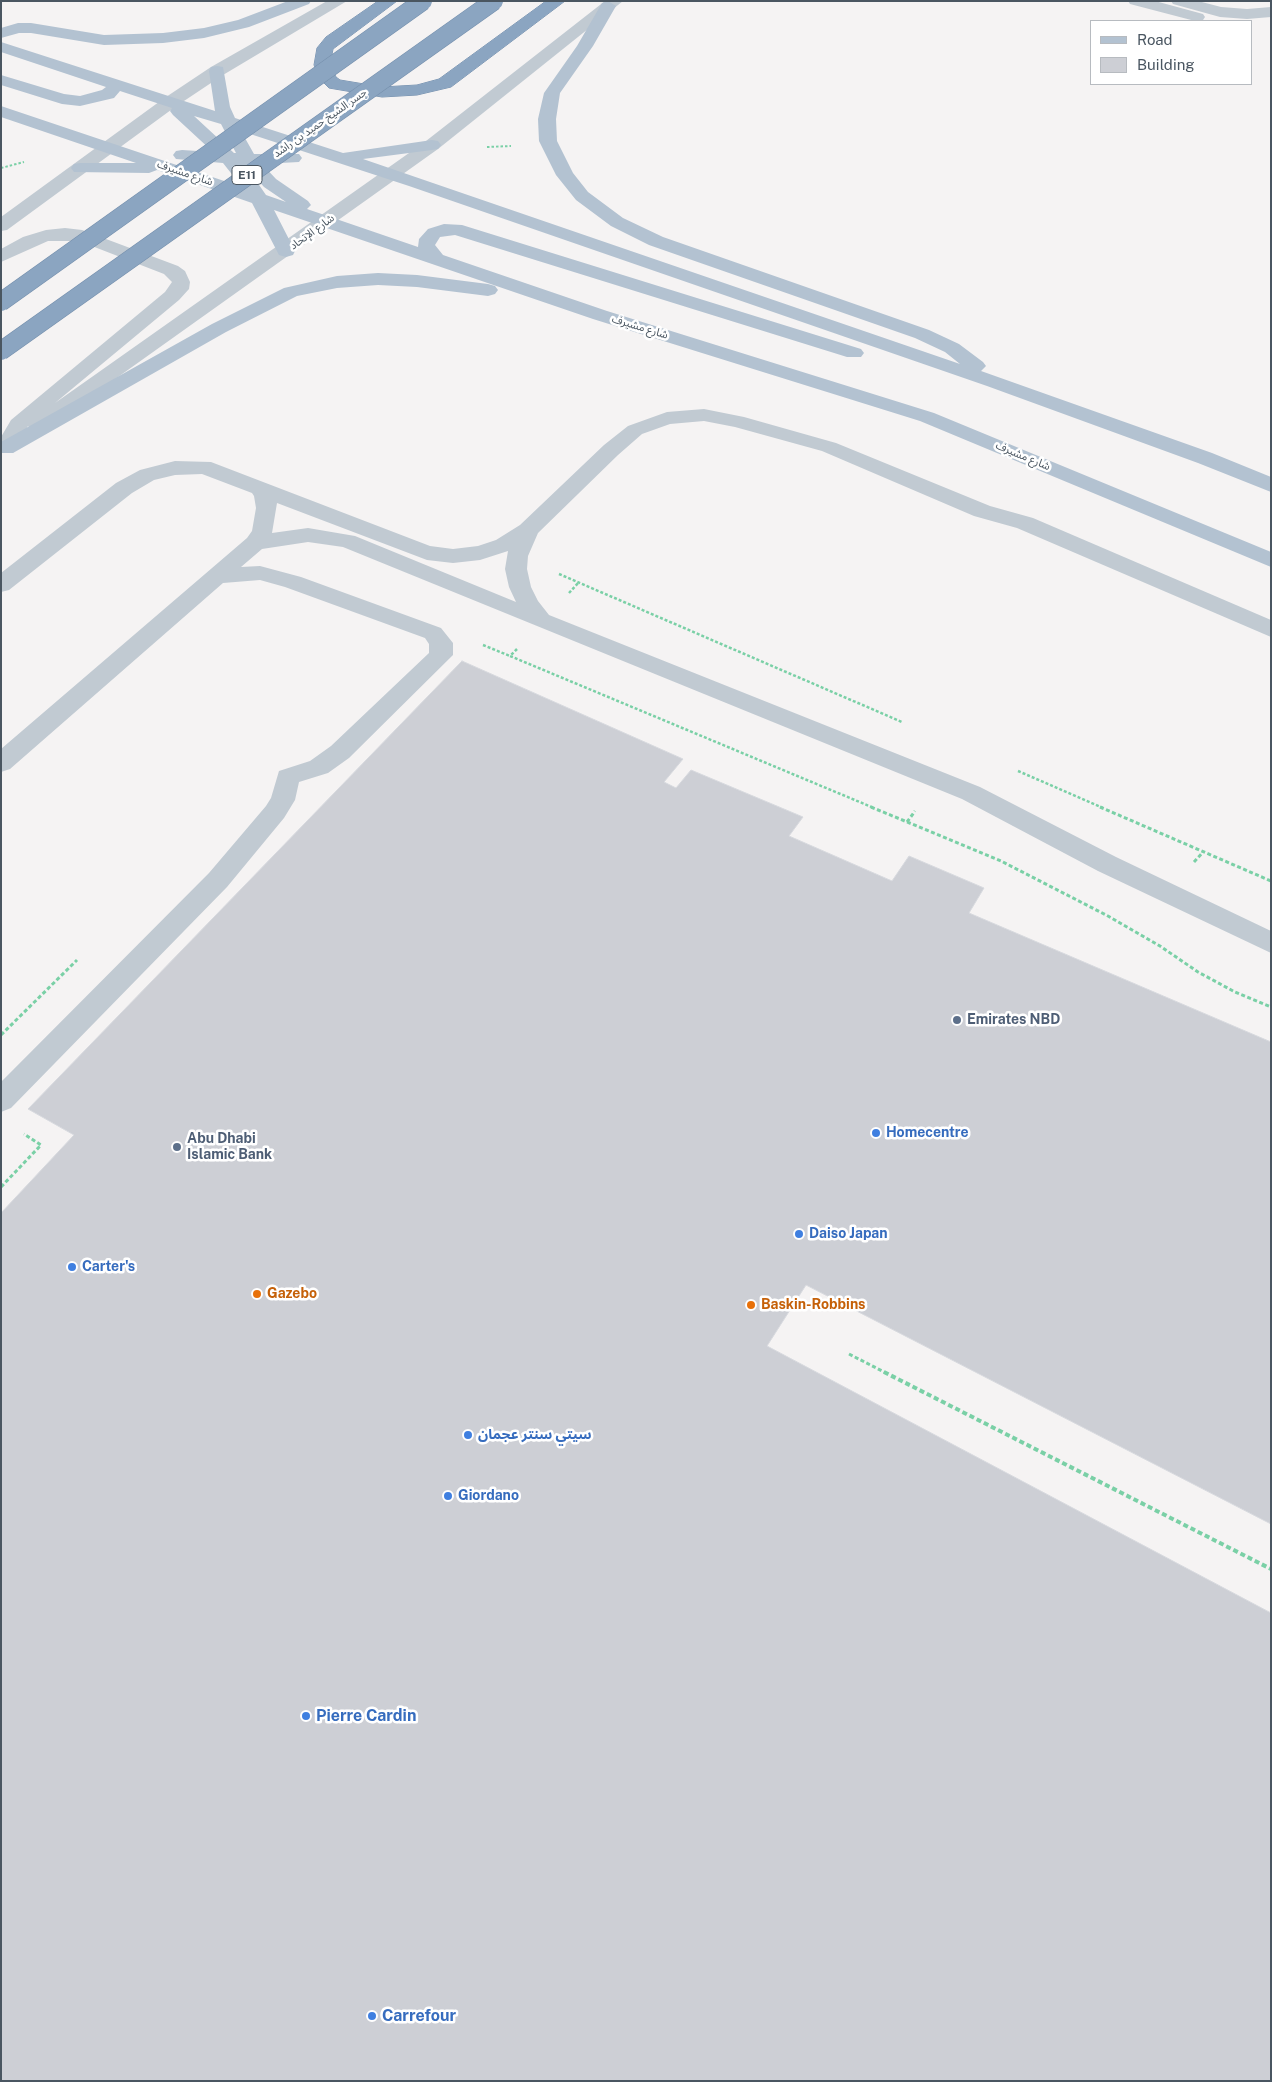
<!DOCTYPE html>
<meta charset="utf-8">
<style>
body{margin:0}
#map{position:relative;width:1272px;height:2082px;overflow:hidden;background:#f5f3f3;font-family:"Public Sans",sans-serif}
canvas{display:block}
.frame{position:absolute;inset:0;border:2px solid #4a5661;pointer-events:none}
.legend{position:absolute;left:1090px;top:20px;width:162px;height:65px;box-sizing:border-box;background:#fff;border:1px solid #b7bbc0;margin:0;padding:6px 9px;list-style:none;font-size:15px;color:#4a5661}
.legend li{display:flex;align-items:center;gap:10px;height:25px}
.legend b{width:25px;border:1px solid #b7bbc0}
</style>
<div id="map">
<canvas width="1272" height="2082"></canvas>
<div class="frame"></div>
<ul class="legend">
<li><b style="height:6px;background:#b3c2d1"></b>Road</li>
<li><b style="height:14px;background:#cdcfd5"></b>Building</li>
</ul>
</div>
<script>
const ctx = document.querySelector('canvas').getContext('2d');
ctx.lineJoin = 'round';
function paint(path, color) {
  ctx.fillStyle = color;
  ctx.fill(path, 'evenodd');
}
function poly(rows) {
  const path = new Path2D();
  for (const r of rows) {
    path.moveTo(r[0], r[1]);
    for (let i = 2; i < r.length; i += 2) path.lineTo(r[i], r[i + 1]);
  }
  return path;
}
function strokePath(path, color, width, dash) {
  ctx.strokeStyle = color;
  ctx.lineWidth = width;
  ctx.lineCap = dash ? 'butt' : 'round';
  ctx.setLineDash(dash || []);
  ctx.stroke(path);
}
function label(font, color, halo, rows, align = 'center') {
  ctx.font = font + ' "Public Sans","Noto Sans Arabic",sans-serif';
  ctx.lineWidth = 5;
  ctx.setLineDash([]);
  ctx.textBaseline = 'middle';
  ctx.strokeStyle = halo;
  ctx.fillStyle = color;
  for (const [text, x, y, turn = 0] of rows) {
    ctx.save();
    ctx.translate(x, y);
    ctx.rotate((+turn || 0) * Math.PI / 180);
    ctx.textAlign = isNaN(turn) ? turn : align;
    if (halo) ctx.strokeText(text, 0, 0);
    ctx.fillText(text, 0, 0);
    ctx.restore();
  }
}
const building = poly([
 [462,661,683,759,664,782,676,788,691,770,803,817,789,836,892,881,909,856,984,888,969,913,1271,1042,1271,1524,806,1285,767,1346,1271,1613,1271,2081,1,2081,1,1213,74,1135,28,1109,462,661]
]);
const pathFar3 = poly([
 [487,147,511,146],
 [1,168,24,162]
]);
const pathFar2 = poly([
 [559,574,902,722],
 [569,593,579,582],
 [483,645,510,656],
 [517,649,510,656,874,808],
 [1018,771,1103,808]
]);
const pathFar1 = poly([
 [871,807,1001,861,1108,916,1160,946,1198,972,1235,992,1271,1007],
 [1100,807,1271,881],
 [907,822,915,811],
 [1194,862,1204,851],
 [1,1035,77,960],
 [1,1187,41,1145,24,1134],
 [849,1354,886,1373]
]);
const path = poly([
 [884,1372,1271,1569]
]);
const minor = poly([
 [327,1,347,1,223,75,175,107,7,230,1,231,1,217,163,99,211,67,327,1],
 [605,1,623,1,438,149,45,429,38,431,31,429,28,426,13,453,1,453,1,437,11,420,165,292,172,282,164,274,79,241,48,241,1,262,1,249,23,237,46,230,65,228,82,230,178,266,185,271,190,282,189,289,179,300,55,403,426,141,605,1],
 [1128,1,1155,1,1203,14,1205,17,1203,20,1195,21,1130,4,1128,1],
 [1171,1,1198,1,1221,7,1247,9,1271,7,1271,17,1247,19,1220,17,1173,4,1171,1],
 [704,409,744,417,836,443,990,506,1033,518,1271,620,1271,637,1017,528,974,516,822,451,735,427,704,421,670,424,642,434,618,455,538,533,528,556,527,569,531,587,538,601,549,615,980,787,1116,857,1271,931,1271,953,1098,871,962,799,343,547,308,542,262,549,241,567,260,566,301,577,441,628,453,643,453,655,349,758,328,773,299,782,295,800,284,818,227,887,11,1108,1,1112,1,1082,209,873,266,806,271,798,279,771,310,761,331,746,429,653,429,644,425,638,285,587,260,580,223,583,10,769,1,772,1,749,247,538,252,531,256,508,254,496,252,493,202,474,175,475,154,480,132,493,9,590,1,592,1,573,116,483,140,470,175,461,211,462,430,546,453,549,478,546,496,540,520,525,604,445,628,426,667,412,704,409],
 [277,503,427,560,453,563,480,560,508,551,505,569,509,587,516,602,355,536,308,528,272,533,277,503]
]);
const major = poly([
 [288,1,311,1,309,4,249,27,204,38,163,43,104,45,31,33,19,33,1,38,1,28,18,23,31,23,104,35,163,33,204,28,238,20,288,1],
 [608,1,616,6,593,46,560,93,556,119,557,141,573,173,588,192,623,218,663,237,929,330,959,344,983,362,986,366,981,371,1212,453,1271,477,1271,492,1198,463,987,386,409,186,241,131,254,154,299,154,302,158,299,162,262,164,276,179,308,201,311,205,307,209,418,247,419,239,428,229,444,224,462,225,861,349,864,353,861,357,847,357,455,235,440,237,435,245,443,255,607,311,934,413,1271,552,1271,567,920,421,593,319,274,210,295,251,293,255,286,257,279,255,252,203,157,170,149,173,74,172,71,168,74,164,80,163,136,163,1,117,1,106,242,187,223,163,176,159,173,155,176,151,182,150,213,152,173,115,170,111,172,108,120,91,114,98,80,106,62,104,1,85,1,75,64,94,80,96,102,90,106,87,1,52,1,42,215,111,209,71,211,67,217,66,223,67,230,107,235,118,343,153,432,140,438,141,441,145,438,149,432,150,363,159,960,364,945,352,915,338,649,245,611,226,576,200,556,175,539,141,538,119,544,93,577,46,602,3,608,1],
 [194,116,221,124,236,153,234,153,194,116],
 [248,169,264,187,286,202,266,195,248,169],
 [378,273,417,275,488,284,495,286,498,290,495,294,488,296,417,287,378,285,337,288,297,296,226,332,13,453,1,453,1,442,212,324,284,288,337,276,378,273]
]);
const highway = poly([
 [378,1,397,1,333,49,330,65,336,77,340,80,382,87,417,85,439,79,546,1,565,1,451,87,417,95,382,97,329,88,321,80,314,65,317,48,326,37,378,1]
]);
const highwayBridge = poly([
 [1,302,423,1],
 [1,351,494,1]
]);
const markers = [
 [957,1020,5,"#5c6f8a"],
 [876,1133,5,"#3f7fe0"],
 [177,1147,5,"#5c6f8a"],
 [799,1234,5,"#3f7fe0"],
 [72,1267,5,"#3f7fe0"],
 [257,1294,5,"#e8710a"],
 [751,1305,5,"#e8710a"],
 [468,1435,5,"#3f7fe0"],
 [448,1496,5,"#3f7fe0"],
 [306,1716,5,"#3f7fe0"],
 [372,2016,5,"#3f7fe0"]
];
const farStreetnames = [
 ["جسر الشيخ حميد بن راشد",320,123,-35],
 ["شارع مشيرف",185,173,19],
 ["شارع الإتحاد",312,232,-36],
 ["شارع مشيرف",640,327,17],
 ["شارع مشيرف",1023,456,23]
];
const shields = [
 [247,175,30]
];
const shieldNames = [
 ["E11",247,175]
];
const serviceNames = [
 ["Emirates NBD",967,1020],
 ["Abu Dhabi",187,1139],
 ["Islamic Bank",187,1155]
];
const shopNames = [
 ["Homecentre",886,1133],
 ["Daiso Japan",809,1234],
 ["Carter's",82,1267],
 ["سيتي سنتر عجمان",478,1435],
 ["Giordano",458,1496]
];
const foodNames = [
 ["Gazebo",267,1294],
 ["Baskin-Robbins",761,1305]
];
const nearShopnames = [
 ["Pierre Cardin",316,1716],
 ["Carrefour",382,2016]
];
paint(building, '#cdcfd5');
strokePath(building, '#d7d9de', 1);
strokePath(highway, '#7690ad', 1);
strokePath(pathFar3, '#7ad0a6', 2, [2.5, 2]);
strokePath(pathFar2, '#7ad0a6', 2.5, [3, 2]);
strokePath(pathFar1, '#7ad0a6', 3, [4, 2.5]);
strokePath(path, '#7ad0a6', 4, [5, 3]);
paint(minor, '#c1cad2');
paint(major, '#b3c2d1');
paint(highway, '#8ba5c1');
strokePath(highwayBridge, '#7690ad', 19, []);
strokePath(highwayBridge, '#8ba5c1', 18);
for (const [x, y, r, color] of markers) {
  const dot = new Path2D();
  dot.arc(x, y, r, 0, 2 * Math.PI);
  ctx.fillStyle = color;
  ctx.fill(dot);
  strokePath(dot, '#fff', 2);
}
label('11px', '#4a5661', '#fff', farStreetnames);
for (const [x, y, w] of shields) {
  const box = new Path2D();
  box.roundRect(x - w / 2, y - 9.5, w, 19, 4);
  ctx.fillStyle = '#fff';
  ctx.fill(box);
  strokePath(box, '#4a5661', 1);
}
label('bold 12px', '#4a5661', null, shieldNames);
label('bold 14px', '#4e5e75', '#fff', serviceNames, 'left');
label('bold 14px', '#366cbe', '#fff', shopNames, 'left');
label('bold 14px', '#c56008', '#fff', foodNames, 'left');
label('bold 16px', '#366cbe', '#fff', nearShopnames, 'left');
</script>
